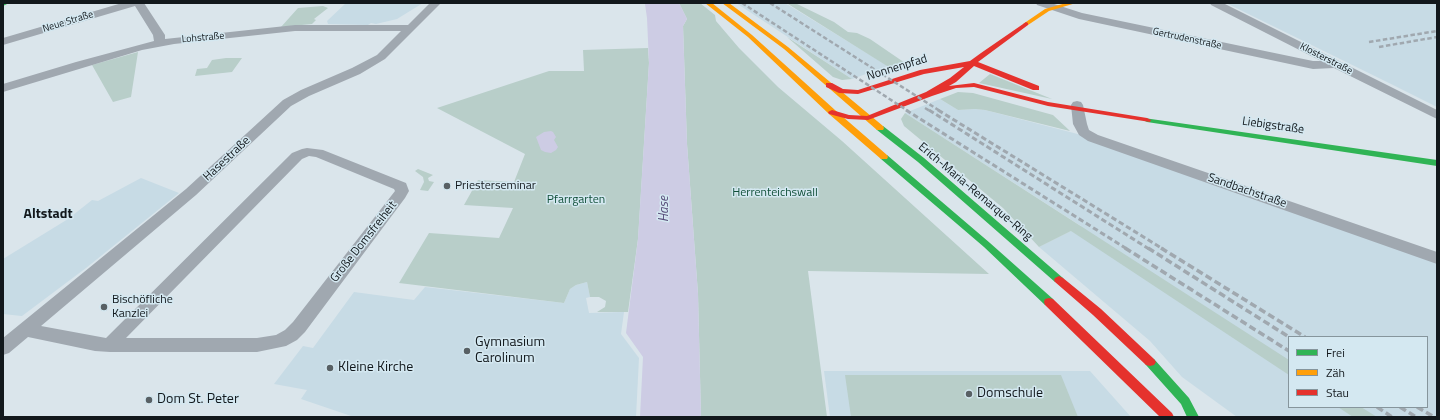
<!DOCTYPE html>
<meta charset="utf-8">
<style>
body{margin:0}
#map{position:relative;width:1440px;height:420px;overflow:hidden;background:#dae5eb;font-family:"Titillium Web",sans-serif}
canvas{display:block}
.frame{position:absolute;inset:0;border:4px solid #12181c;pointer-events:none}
.legend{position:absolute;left:1288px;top:336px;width:140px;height:72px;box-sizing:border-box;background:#d4e8f1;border:1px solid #86959c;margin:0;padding:5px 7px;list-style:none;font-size:12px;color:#12181c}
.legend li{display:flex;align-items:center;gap:8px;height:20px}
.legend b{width:20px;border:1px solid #86959c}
</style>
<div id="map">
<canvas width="1440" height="420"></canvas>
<div class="frame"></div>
<ul class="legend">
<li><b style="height:5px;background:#30b455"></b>Frei</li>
<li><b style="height:5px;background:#ff9f0a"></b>Zäh</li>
<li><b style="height:5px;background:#e5322d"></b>Stau</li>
</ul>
</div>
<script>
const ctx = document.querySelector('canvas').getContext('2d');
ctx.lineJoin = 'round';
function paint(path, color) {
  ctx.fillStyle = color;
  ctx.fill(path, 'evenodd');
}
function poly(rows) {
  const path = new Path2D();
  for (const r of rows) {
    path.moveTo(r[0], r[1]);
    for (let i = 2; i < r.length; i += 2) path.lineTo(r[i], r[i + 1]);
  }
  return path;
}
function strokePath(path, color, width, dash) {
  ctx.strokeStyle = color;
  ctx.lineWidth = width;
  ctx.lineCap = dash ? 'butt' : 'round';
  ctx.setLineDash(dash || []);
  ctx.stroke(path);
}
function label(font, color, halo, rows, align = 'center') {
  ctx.font = font + ' "Titillium Web",sans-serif';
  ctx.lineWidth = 3;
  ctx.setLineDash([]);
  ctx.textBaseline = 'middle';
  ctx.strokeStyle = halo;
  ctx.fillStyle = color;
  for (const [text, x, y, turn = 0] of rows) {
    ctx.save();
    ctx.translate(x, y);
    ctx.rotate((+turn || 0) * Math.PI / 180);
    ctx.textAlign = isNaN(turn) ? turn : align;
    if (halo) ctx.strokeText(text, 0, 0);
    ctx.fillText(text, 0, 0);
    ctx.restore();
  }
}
const built = poly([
 [346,3,423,3,397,19,376,24,371,23,368,25,328,24,327,21],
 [736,3,785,3,888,66,852,79],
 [1226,3,1437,3,1437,107,1389,83],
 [940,99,958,110,975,109,985,110,1093,138,1437,258,1437,417,1237,417,1182,377,1150,341,1039,247,1081,226,905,113],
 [1289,337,1427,337,1427,407,1289,407],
 [141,178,179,193,86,268,22,316,3,314,3,259,68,219,92,200,98,201],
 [587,282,590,297,586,298,589,313,624,312,621,334,639,358,636,417,354,417,301,399,307,390,274,384,303,346,313,348,354,292,414,300,425,287,564,303,570,289,576,285],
 [824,371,1090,371,1131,417,830,417]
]);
const green = poly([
 [679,3,700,3,715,15,716,21,739,48,778,87,842,141,989,274,808,271,827,417,701,417,698,294,687,144,683,26,687,19],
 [795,3,834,22,848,32,857,33,870,39,908,65,907,68,895,71,788,4],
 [323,6,328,8,314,19,316,20,312,24,281,27,298,8],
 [787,37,852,79,842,80,833,77],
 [648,48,649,63,638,239,628,312,597,312,605,307,606,301,599,297,590,297,587,282,576,285,570,289,564,303,399,283,429,233,499,238,513,208,464,205,478,180,514,182,525,154,437,108,549,71,584,71,583,50],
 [138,52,131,97,113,102,92,65],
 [226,58,242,58,232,72,195,76,197,69,207,68,212,60],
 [990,74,1052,99,979,83],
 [958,92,973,93,1053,115,1070,131,985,110,975,109,958,110,940,99],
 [905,113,1289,360,1289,375,1071,231,1039,247,1003,208,904,126,901,119],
 [418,169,433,175,428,178,429,181,434,182,428,191,420,190,424,182,423,177,415,171],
 [1061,375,1078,417,851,417,845,375],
 [1338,407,1361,407,1377,417,1353,417]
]);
const water = poly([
 [639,3,679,3,687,19,683,26,687,144,698,294,701,417,640,417,643,357,626,333,638,239,649,63,647,18,645,4],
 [551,131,553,132,556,137,554,140,558,147,556,150,551,153,545,152,541,150,536,137,544,132]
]);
const street = poly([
 [122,3,144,3,165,35,165,39,295,25,408,25,430,3,441,3,385,59,360,74,309,96,291,106,196,195,41,326,106,338,292,153,302,149,307,148,323,150,406,183,409,191,405,198,305,332,297,340,286,346,257,352,110,352,95,351,28,337,9,353,3,355,3,338,186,189,283,100,301,90,352,68,377,55,401,31,295,31,174,44,142,50,3,92,3,84,76,62,154,41,153,35,135,6,3,45,3,38,122,3],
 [309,156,316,157,394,189,395,191,293,322,285,330,276,335,257,338,126,338,302,159,309,156],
 [1036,3,1051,3,1082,13,1313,61,1321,61,1211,5,1210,3,1223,3,1437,110,1437,119,1334,68,1313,69,1079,19,1037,5,1036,3],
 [1077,101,1081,102,1083,105,1087,124,1089,130,1098,135,1437,252,1437,264,1088,141,1079,135,1073,124,1071,105,1073,102,1077,101]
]);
const fast = poly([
 [3,3,9,3,3,6,3,3],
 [1144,118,1437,160,1437,166,1147,122,1143,120,1144,118],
 [877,126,883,126,924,158,1063,278,1064,280,1063,282,1055,282,918,162,877,130,876,128,877,126],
 [881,155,887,155,990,243,1053,299,1054,302,1053,305,1045,305,984,247,881,159,880,157,881,155],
 [1150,358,1154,359,1189,398,1199,417,1187,417,1181,404,1146,365,1144,362,1146,359,1150,358]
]);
const slow = poly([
 [705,3,712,3,752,35,835,110,887,155,888,157,887,159,881,159,829,114,748,37,705,3],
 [722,3,729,3,788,47,883,126,884,128,883,130,877,130,784,49,722,3],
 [1066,3,1076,3,1049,11,1028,25,1023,24,1045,9,1066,3]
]);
const jam = poly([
 [1026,22,1028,23,1028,25,978,62,1039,86,1039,90,1033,90,974,66,956,82,949,86,974,83,1048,102,1147,118,1151,120,1150,122,1048,106,974,87,956,88,932,96,868,120,848,119,829,114,828,112,832,110,849,115,867,116,926,92,950,78,964,67,924,74,858,94,839,93,826,87,826,83,832,83,843,89,858,90,920,70,970,61,981,53,1026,22],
 [1059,276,1063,278,1101,309,1154,359,1156,362,1154,365,1150,366,1146,365,1093,315,1055,282,1054,280,1055,278,1059,276],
 [1049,298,1053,299,1172,413,1174,417,1160,417,1045,305,1044,302,1045,299,1049,298]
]);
const railFar2 = poly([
 [742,3,908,111],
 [770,3,940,111],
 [1369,42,1437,31],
 [1379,47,1437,37],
 [925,108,930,111]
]);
const railFar1 = poly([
 [906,110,1127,249],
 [929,110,1149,249],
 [938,110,1163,249]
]);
const rail = poly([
 [1125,248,1289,351],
 [1148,248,1289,337],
 [1161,248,1305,337],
 [1377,407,1392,417],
 [1400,407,1416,417],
 [1417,407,1434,417]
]);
const markers = [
 [447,186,4,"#586064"],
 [104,307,4,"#586064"],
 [467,351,4,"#586064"],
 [330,368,4,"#586064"],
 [969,394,4,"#586064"],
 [149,400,4,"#586064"]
];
const farStreetnames = [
 ["Neue Straße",68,22,-17],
 ["Lohstraße",203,38,-5],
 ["Gertrudenstraße",1187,39,12],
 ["Klosterstraße",1326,59,27]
];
const streetNames = [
 ["Nonnenpfad",897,68,-17],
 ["Liebigstraße",1273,126,8],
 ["Hasestraße",227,159,-43],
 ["Sandbachstraße",1247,191,19],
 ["Erich-Maria-Remarque-Ring",975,192,40],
 ["Große Domsfreiheit",364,242,-52]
];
const poiNames = [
 ["Priesterseminar",455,186],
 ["Bischöfliche",112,300],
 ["Kanzlei",112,314]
];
const parkNames = [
 ["Herrenteichswall",775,193],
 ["Pfarrgarten",576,200]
];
const waterNames = [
 ["Hase",665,209,-90]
];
const quarterNames = [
 ["Altstadt",48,215]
];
const nearPoinames = [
 ["Gymnasium",475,343],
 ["Carolinum",475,359],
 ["Kleine Kirche",338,368],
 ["Domschule",977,394],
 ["Dom St. Peter",157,400]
];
paint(built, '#c7dbe5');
paint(green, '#b8cec9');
paint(water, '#cdcce4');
paint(street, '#a0a8b0');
paint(fast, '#30b455');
paint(slow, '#ff9f0a');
paint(jam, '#e5322d');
strokePath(railFar2, '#a0a8af', 2.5, [4.5, 2.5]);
strokePath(railFar1, '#a0a8af', 3, [5.5, 3]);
strokePath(rail, '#a0a8af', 3.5, [7, 3.5]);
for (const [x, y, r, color] of markers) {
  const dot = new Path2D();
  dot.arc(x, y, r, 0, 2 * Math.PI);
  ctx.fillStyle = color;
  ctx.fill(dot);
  strokePath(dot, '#d4e8f1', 1.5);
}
label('10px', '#12181c', '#d4e8f1', farStreetnames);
label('12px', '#12181c', '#d4e8f1', streetNames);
label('12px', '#12181c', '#d4e8f1', poiNames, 'left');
label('12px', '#104f38', '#d4e8f1', parkNames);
label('italic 13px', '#564b78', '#d4e8f1', waterNames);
label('bold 14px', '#12181c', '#d4e8f1', quarterNames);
label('14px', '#12181c', '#d4e8f1', nearPoinames, 'left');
</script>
